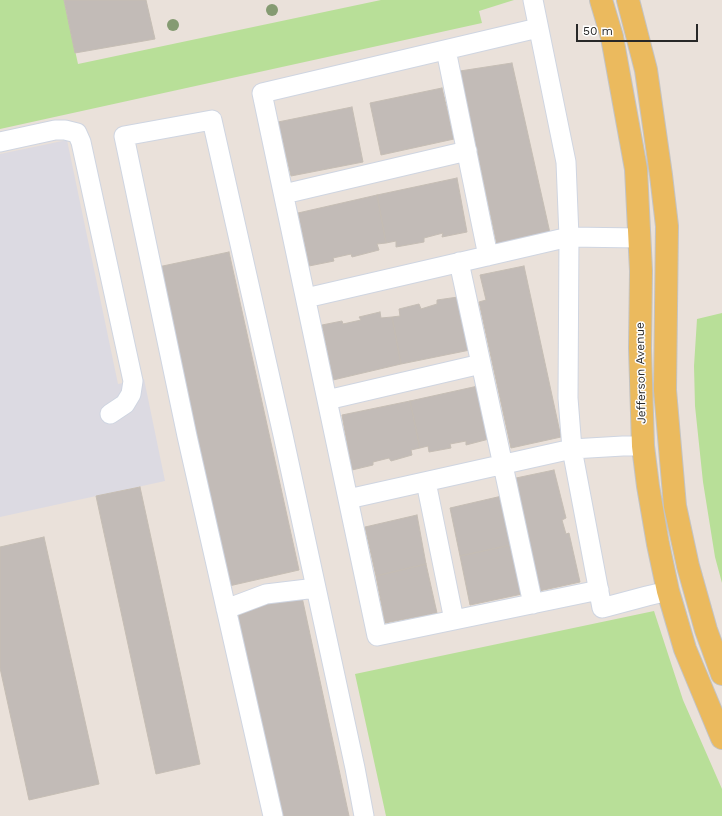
<!DOCTYPE html>
<style>
body{margin:0}
#map{position:relative;width:722px;height:816px;overflow:hidden;background:#eae1da;font-family:"Work Sans",sans-serif}
canvas{display:block}
.scale{position:absolute;left:576px;top:24px;width:122px;height:18px;box-sizing:border-box;border:2px solid #282828;border-top:0;padding-left:5px;font-size:12px;line-height:14px;white-space:nowrap;color:#282828;-webkit-text-stroke:3px #fff;paint-order:stroke}
</style>
<div id="map">
<canvas width="722" height="816"></canvas>
<div class="scale">50 m</div>
</div>
<script>
const ctx = document.querySelector('canvas').getContext('2d');
ctx.lineJoin = 'round';
function paint(path, color) {
  ctx.fillStyle = color;
  ctx.fill(path, 'evenodd');
}
function poly(rows) {
  const path = new Path2D();
  for (const r of rows) {
    path.moveTo(r[0], r[1]);
    for (let i = 2; i < r.length; i += 2) path.lineTo(r[i], r[i + 1]);
  }
  return path;
}
function strokePath(path, color, width, dash) {
  ctx.strokeStyle = color;
  ctx.lineWidth = width;
  ctx.lineCap = dash ? 'butt' : 'round';
  ctx.setLineDash(dash || []);
  ctx.stroke(path);
}
function label(font, color, halo, rows, align = 'center') {
  ctx.font = font + ' "Work Sans",sans-serif';
  ctx.lineWidth = 3;
  ctx.setLineDash([]);
  ctx.textBaseline = 'middle';
  ctx.strokeStyle = halo;
  ctx.fillStyle = color;
  for (const [text, x, y, turn = 0] of rows) {
    ctx.save();
    ctx.translate(x, y);
    ctx.rotate((+turn || 0) * Math.PI / 180);
    ctx.textAlign = isNaN(turn) ? turn : align;
    if (halo) ctx.strokeText(text, 0, 0);
    ctx.fillText(text, 0, 0);
    ctx.restore();
  }
}
const industrial = poly([
 [67,140,118,384,144,379,165,481,0,517,0,154]
]);
const green = poly([
 [0,0,64,0,78,64,381,0,514,0,479,11,482,23,0,129],
 [722,313,722,583,715,557,703,482,695,406,694,366,697,319],
 [654,611,683,700,722,789,722,816,386,816,355,674]
]);
const building = poly([
 [64,0,146,0,155,39,75,53,64,0],
 [512,63,550,233,497,245,460,71,512,63],
 [442,88,454,139,381,155,370,103,442,88],
 [352,107,363,162,291,176,278,122,352,107],
 [457,178,467,232,442,237,443,233,424,238,424,242,396,247,396,241,386,243,377,195,457,178],
 [377,195,386,243,377,244,379,250,352,257,351,254,333,258,334,261,309,266,298,213,377,195],
 [229,252,299,570,229,586,158,267,229,252],
 [524,266,561,437,511,448,479,302,486,300,480,275,524,266],
 [458,297,470,350,401,364,392,317,400,316,399,309,419,304,421,309,437,304,437,300,458,297],
 [380,312,381,318,392,317,401,364,333,380,322,325,342,321,343,324,361,320,359,317,380,312],
 [478,386,489,439,466,445,466,441,450,444,451,448,429,452,428,446,420,448,410,401,478,386],
 [410,401,420,448,411,450,412,455,391,461,389,458,373,462,373,465,352,470,342,415,410,401],
 [554,470,566,518,562,520,566,534,569,533,580,582,539,591,516,478,554,470],
 [140,487,200,764,156,774,96,496,140,487],
 [502,496,511,545,460,556,450,508,502,496],
 [417,515,426,564,376,576,365,527,417,515],
 [44,537,99,784,29,800,0,668,0,547,44,537],
 [511,545,522,594,470,605,460,556,511,545],
 [426,564,437,613,385,623,376,576,426,564],
 [302,597,349,816,280,816,234,610,302,597]
]);
const minor = poly([
 [533,0,566,162,569,237,568,398,572,449,602,608,647,596,668,591],
 [538,28,262,93,377,636,599,590],
 [446,50,488,256],
 [0,142,55,130,65,130,77,133,81,142,133,381,131,394,125,404,110,414],
 [284,194,467,151],
 [459,262,533,604],
 [306,298,569,237,639,238],
 [327,400,481,364],
 [426,482,454,620],
 [348,499,572,449,623,446,643,446],
 [226,609,266,594,316,588],
 [273,816,187,436,124,136,212,120,283,435,355,768,364,816]
]);
const major = poly([
 [601,0,612,37,636,169,641,271,640,348,643,446,648,486,658,544,668,591,685,649,722,738],
 [628,0,646,70,661,175,667,226,665,390,675,506,688,566,706,630,722,674]
]);
const trees = [
 [272,10],
 [173,25]
];
const streetNames = [
 ["Jefferson Avenue",641,373,-91]
];
paint(industrial, '#dcdae2');
paint(green, '#b8df98');
paint(building, '#c2bbb7');
strokePath(building, '#c5bdb4', 1);
strokePath(minor, '#cfd5e1', 21);
strokePath(major, '#c3c3c3', 24);
strokePath(minor, '#fff', 19);
strokePath(major, '#ebba5e', 22);
ctx.fillStyle = '#859b72';
for (const [x, y] of trees) {
  ctx.beginPath();
  ctx.arc(x, y, 6, 0, 2 * Math.PI);
  ctx.fill();
}
label('12px', '#282828', '#fff', streetNames);
</script>
